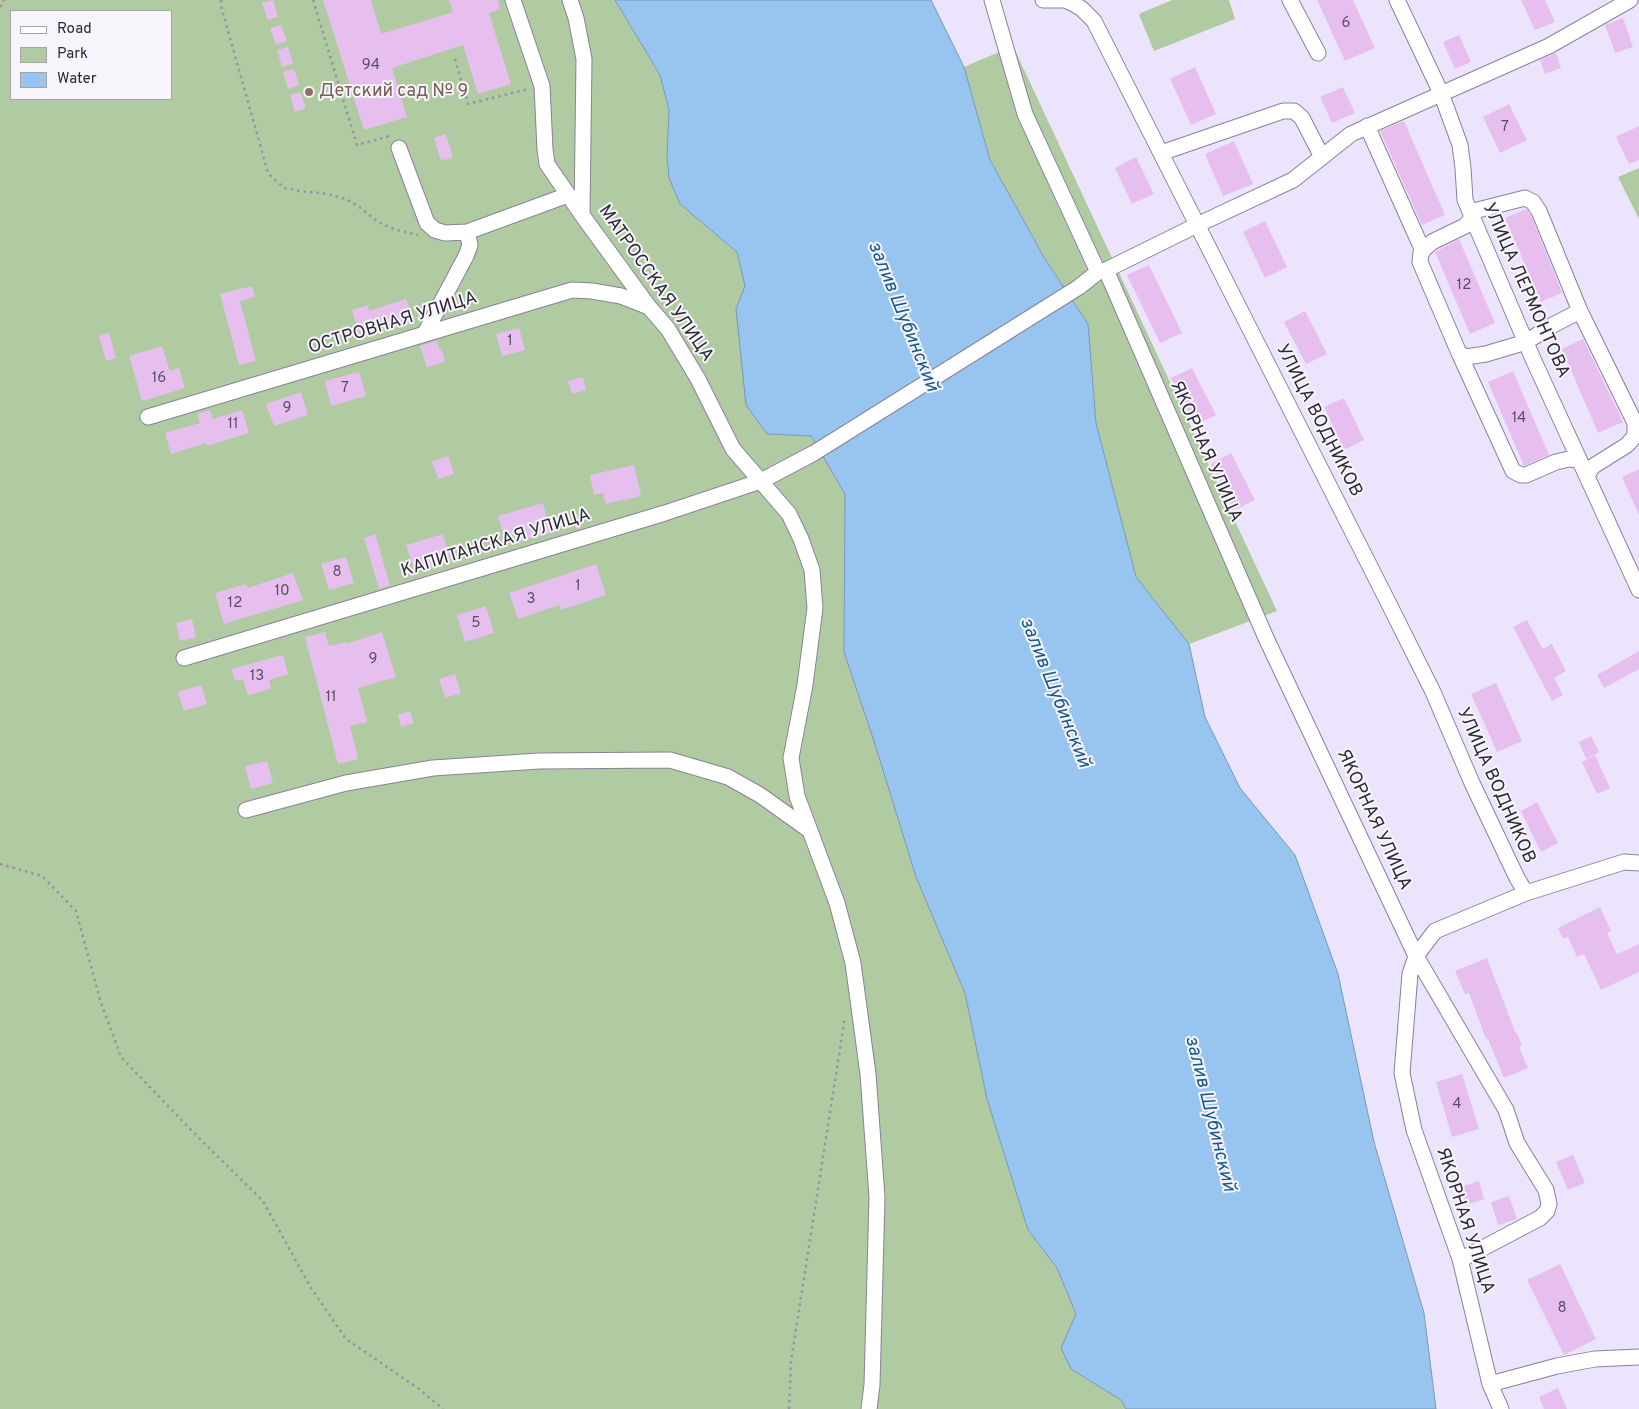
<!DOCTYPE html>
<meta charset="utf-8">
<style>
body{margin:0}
#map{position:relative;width:1639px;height:1409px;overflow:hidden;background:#ece4fc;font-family:Overpass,sans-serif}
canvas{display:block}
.legend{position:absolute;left:10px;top:10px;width:162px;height:90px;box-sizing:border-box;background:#f7f5fb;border:1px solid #a6a3ab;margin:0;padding:6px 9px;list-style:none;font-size:15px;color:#2d2934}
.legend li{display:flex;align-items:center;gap:10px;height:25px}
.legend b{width:25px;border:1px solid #a6a3ab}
</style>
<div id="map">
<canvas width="1639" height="1409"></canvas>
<ul class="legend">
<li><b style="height:6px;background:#fff"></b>Road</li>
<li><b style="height:14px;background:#b0cba2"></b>Park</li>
<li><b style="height:14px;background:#98c5f0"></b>Water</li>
</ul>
</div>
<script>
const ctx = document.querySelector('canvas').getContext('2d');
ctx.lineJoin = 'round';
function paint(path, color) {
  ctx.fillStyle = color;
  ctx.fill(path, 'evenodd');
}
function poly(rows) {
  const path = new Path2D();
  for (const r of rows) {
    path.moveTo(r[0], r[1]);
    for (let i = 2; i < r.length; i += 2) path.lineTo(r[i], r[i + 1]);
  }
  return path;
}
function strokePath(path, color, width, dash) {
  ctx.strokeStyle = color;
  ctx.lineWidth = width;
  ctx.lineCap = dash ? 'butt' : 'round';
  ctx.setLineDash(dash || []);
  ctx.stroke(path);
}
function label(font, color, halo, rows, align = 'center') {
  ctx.font = font + ' Overpass,sans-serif';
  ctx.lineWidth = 4;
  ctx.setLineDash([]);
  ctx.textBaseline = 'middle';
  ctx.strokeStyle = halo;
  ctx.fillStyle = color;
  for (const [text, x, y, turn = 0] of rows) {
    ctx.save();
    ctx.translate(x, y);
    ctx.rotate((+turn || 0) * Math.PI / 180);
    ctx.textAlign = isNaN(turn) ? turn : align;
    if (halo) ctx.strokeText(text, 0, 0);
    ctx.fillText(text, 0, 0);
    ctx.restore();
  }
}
const green = poly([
 [0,0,615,0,660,75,669,109,667,156,669,178,680,204,737,252,745,286,736,309,767,434,811,436,845,494,844,652,874,741,916,877,965,993,987,1099,1028,1230,1057,1268,1076,1314,1071,1369,1121,1400,1126,1409,0,1409],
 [11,11,171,11,171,99,11,99],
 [1172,0,1229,0,1235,19,1154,51,1139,15,1141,13],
 [1013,46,1277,611,1189,644,1136,577,1096,423,1088,324,1045,259,990,160,964,67],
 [1639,168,1639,219,1618,177]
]);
const water = poly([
 [615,0,931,0,964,67,990,160,1045,259,1088,324,1096,423,1136,577,1189,644,1205,717,1240,788,1295,855,1338,974,1374,1142,1424,1313,1436,1409,1126,1409,1121,1400,1071,1369,1061,1348,1076,1314,1057,1268,1028,1230,987,1099,965,993,916,877,874,741,844,652,845,494,811,436,767,434,746,405,736,309,745,286,737,252,680,204,669,178,667,156,669,110,660,75,615,0]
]);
const building = poly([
 [273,0,278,17,268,20,262,3],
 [323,0,371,0,381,34,453,12,449,0,498,0,500,9,489,13,511,84,478,94,463,45,392,68,407,117,364,130],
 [1317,0,1353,0,1375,48,1345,61],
 [1521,0,1545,0,1555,22,1535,30],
 [1623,18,1633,47,1615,53,1605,25],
 [281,25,287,41,276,45,270,28],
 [1459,35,1471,62,1455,69,1443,42],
 [288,47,293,63,282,67,277,50],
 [1556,53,1561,68,1545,74,1540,60],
 [1195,67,1216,114,1191,125,1170,79],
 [294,69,299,85,288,89,283,72],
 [1343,87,1355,113,1332,123,1320,97],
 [300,92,306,108,295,112,290,95],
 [1509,104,1527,140,1500,153,1483,117],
 [1404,121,1445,215,1422,225,1380,131],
 [1639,126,1639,160,1629,164,1616,137],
 [446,134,453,157,441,161,434,138],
 [1234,141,1253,184,1223,196,1205,154],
 [1136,157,1154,194,1132,204,1115,168],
 [1526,209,1531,215,1562,293,1541,302,1505,218],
 [1265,221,1287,267,1265,278,1243,232],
 [1459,239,1495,323,1470,334,1435,252],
 [1149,265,1182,333,1160,343,1127,275],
 [252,286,255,297,240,301,256,361,239,365,220,294],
 [406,299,414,322,385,331,383,327,359,334,352,310,368,305,369,311],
 [1305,311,1327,354,1306,364,1284,322],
 [519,328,525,350,502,356,496,334],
 [109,333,116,358,106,361,99,336],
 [1583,339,1623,422,1598,433,1562,349],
 [437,341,439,349,441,348,445,362,427,367,420,346],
 [162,346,170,371,179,368,185,388,142,401,129,356],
 [1192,368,1216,415,1195,425,1171,378],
 [1513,371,1549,455,1524,466,1488,382],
 [359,372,366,396,331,406,325,381],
 [583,377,586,390,572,394,568,381],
 [301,392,308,415,274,426,266,404],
 [1344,398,1364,440,1344,450,1324,407],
 [210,410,213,419,242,410,249,433,207,446,206,443,171,454,165,433,200,423,197,414],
 [1231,453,1255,500,1234,510,1211,464],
 [448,456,454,474,438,479,432,462],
 [634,465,641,496,606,504,603,493,594,495,590,475],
 [1639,469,1639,515,1622,477],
 [543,503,551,533,517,542,515,534,504,537,498,516],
 [375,534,390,585,379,589,364,538],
 [443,534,451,561,415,572,406,545],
 [346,557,354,583,329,590,321,564],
 [596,564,606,595,561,610,559,605,518,619,509,593],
 [293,573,303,600,224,624,215,593,246,584,248,588],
 [486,606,494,633,465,642,457,615],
 [192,619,196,637,180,641,176,623],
 [1527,620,1543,649,1552,644,1566,671,1554,678,1563,695,1552,701,1513,627],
 [325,632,329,646,346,642,346,644,382,632,396,677,358,688,367,722,350,726,358,759,338,764,305,637],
 [1639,651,1639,669,1604,688,1597,675],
 [283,655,288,674,269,680,271,689,248,695,243,679,235,681,231,669],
 [455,674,461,693,445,698,439,679],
 [1496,683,1522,741,1497,752,1471,694],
 [201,685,207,704,184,711,178,692],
 [410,711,414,723,401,727,398,715],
 [1591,736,1599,752,1586,759,1579,742],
 [1595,755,1610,788,1597,794,1582,762],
 [267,761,273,783,251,789,245,766],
 [1537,802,1558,843,1541,852,1521,811],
 [1600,907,1611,931,1607,933,1617,954,1639,944,1639,972,1601,990,1584,954,1577,957,1568,937,1563,939,1558,928],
 [1487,958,1516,1034,1517,1033,1522,1046,1519,1047,1528,1068,1504,1078,1488,1039,1486,1039,1469,993,1465,994,1455,971],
 [1462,1074,1479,1129,1452,1137,1436,1082],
 [1573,1155,1585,1183,1568,1190,1556,1162],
 [1479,1181,1484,1199,1466,1205,1460,1187],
 [1509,1196,1517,1219,1498,1225,1491,1202],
 [1560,1264,1596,1339,1564,1355,1527,1280],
 [1558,1388,1567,1409,1544,1409,1539,1397]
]);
const path = poly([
 [221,0,221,6,268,173,277,182,285,188,300,191,328,194,346,199,358,206,378,222,396,230,418,235],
 [313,0,357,145,390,136],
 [0,7,4,0],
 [455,59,468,104,528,89],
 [0,864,42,876,76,911,101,1003,121,1057,192,1131,263,1201,311,1288,346,1339,419,1389,443,1409],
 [789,1409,791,1361,845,1017]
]);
const minor = poly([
 [513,0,542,86,545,149,547,164,582,215,649,307,668,329,698,379,733,449,789,514,801,539,812,570,815,608,805,685,791,758,797,796,837,903,853,963,868,1074,877,1197,872,1385,869,1409],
 [570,0,576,18,584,59,582,215],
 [992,0,1025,114,1098,272],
 [1043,0,1065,0,1074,4,1082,9,1094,21,1389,604,1433,692,1472,783,1517,878,1526,893],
 [1290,0,1318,53],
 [1397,0,1441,93,1460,145,1463,168,1465,200,1533,359,1639,590],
 [1367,126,1423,251],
 [399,148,427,223,435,230,445,233,467,232,568,195],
 [1161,153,1283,111,1294,111,1302,118,1322,157],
 [1470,212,1525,198,1533,202,1539,211,1580,311,1635,423,1635,436,1627,445,1592,467,1587,476],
 [1472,218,1465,226,1432,242,1421,252,1420,262,1459,353,1513,471,1521,475,1526,475,1556,462,1569,459,1579,460],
 [1106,270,1266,638,1416,956,1410,974,1402,1073,1414,1130,1460,1259,1490,1384,1501,1409],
 [425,333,466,256,470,245,467,232],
 [1459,353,1466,357,1486,354,1526,342,1551,326,1580,311],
 [148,417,572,290,592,291,621,296,649,307],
 [184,658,665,513,761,481,814,453,1079,287,1098,272,1106,270,1197,225,1293,180,1351,134,1549,46,1630,0],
 [246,810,346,783,433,768,539,761,670,760,728,777,760,795,809,830],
 [1460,1259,1462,1259,1540,1218,1547,1211,1549,1204,1546,1190,1517,1143,1506,1110,1416,956,1435,931,1526,893,1624,862,1639,863],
 [1490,1384,1557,1366,1595,1359,1639,1357]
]);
const markers = [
 [309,92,5,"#8d6e63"]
];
const numberNames = [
 ["6",1346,24],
 ["94",371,66],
 ["7",1505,128],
 ["12",1464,286],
 ["1",510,342],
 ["16",159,379],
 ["7",345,389],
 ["9",287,409],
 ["14",1519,419],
 ["11",233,425],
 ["8",337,573],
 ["1",578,587],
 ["10",282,592],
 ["3",531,600],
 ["12",235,604],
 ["5",476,624],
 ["9",373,660],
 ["13",257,677],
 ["11",331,698],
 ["4",1457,1105],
 ["8",1562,1309]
];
const educationNames = [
 ["Детский сад № 9",319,92]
];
const streetNames = [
 ["МАТРОССКАЯ УЛИЦА",655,284,55],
 ["УЛИЦА ЛЕРМОНТОВА",1525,291,66],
 ["ОСТРОВНАЯ УЛИЦА",393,324,-17],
 ["УЛИЦА ВОДНИКОВ",1318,421,63],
 ["ЯКОРНАЯ УЛИЦА",1205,452,66],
 ["КАПИТАНСКАЯ УЛИЦА",496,544,-17],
 ["УЛИЦА ВОДНИКОВ",1495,786,66],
 ["ЯКОРНАЯ УЛИЦА",1373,820,65],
 ["ЯКОРНАЯ УЛИЦА",1464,1221,72]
];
const waterNames = [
 ["залив Шубинский",902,317,68],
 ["залив Шубинский",1054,693,68],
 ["залив Шубинский",1209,1114,76]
];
paint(green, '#b0cba2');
paint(water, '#98c5f0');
strokePath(water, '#7896b8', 1);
paint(building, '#e6bfef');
strokePath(minor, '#89819b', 17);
strokePath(path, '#9892a4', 2.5, [2.5, 4]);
strokePath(minor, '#fff', 15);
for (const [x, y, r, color] of markers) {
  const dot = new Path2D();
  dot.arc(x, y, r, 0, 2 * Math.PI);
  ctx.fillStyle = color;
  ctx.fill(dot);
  strokePath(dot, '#f7f5fb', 2);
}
label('15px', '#5b4e63', null, numberNames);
label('18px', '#785e54', '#f7f5fb', educationNames, 'left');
label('18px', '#2d2934', '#f7f5fb', streetNames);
label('italic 19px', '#15598d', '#f7f5fb', waterNames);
</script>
